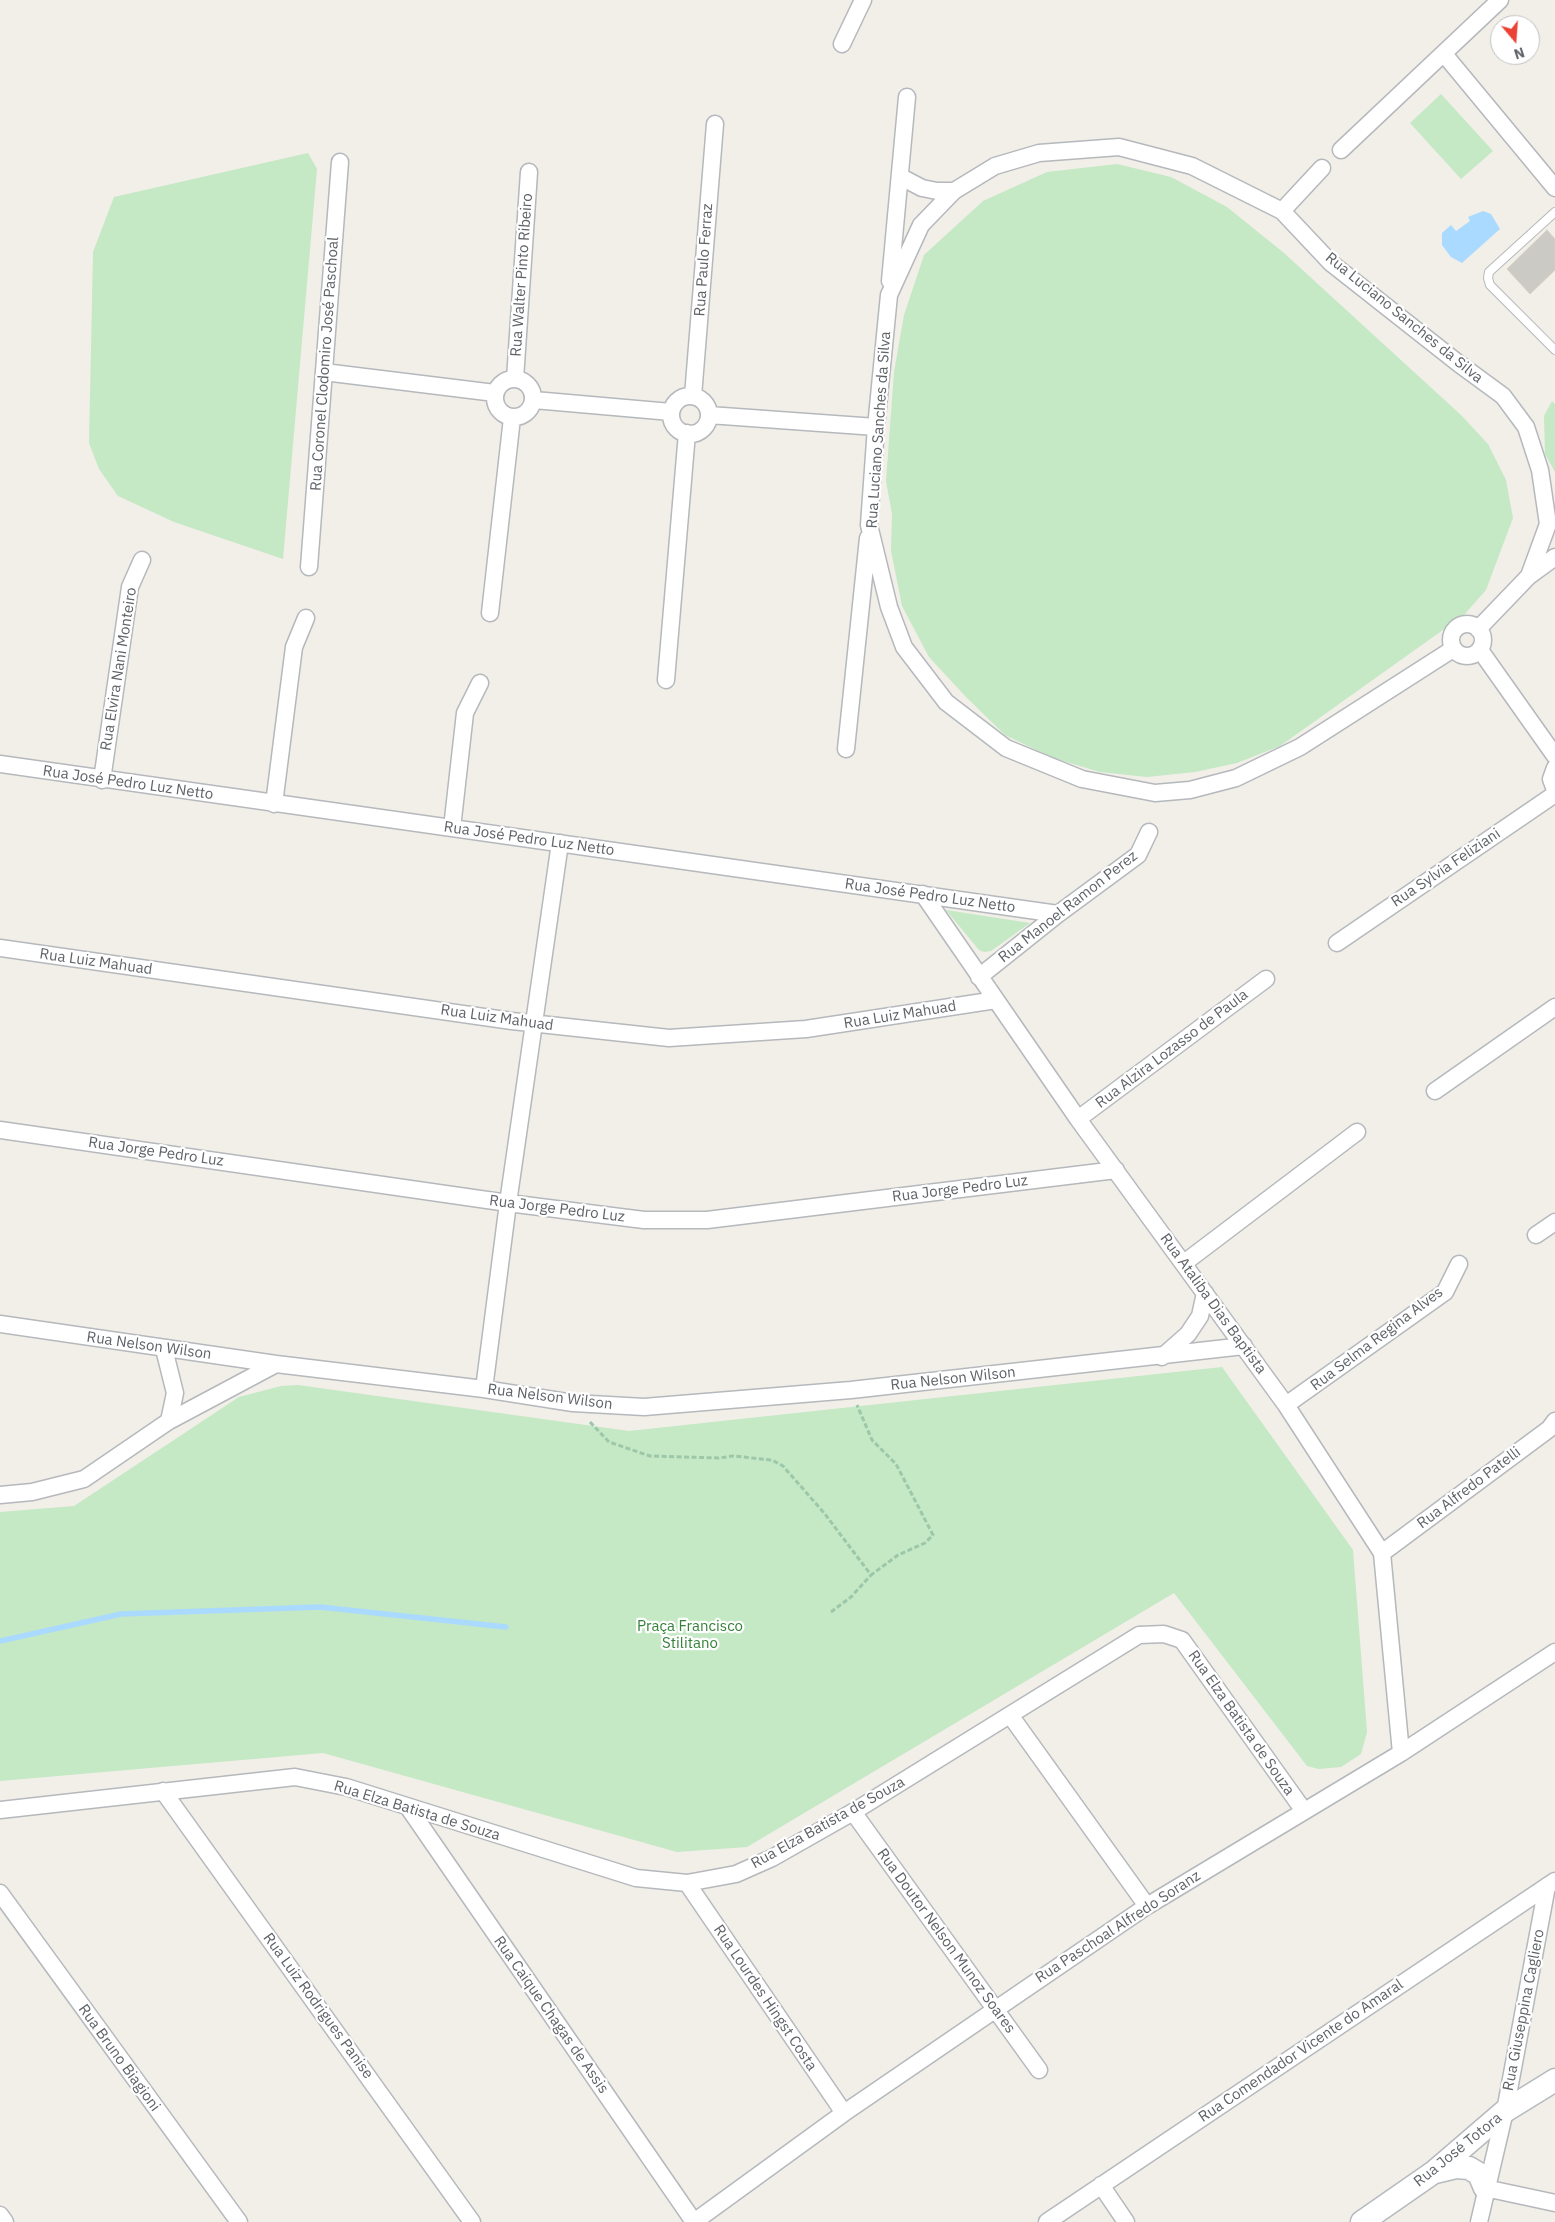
<!DOCTYPE html>
<meta charset="utf-8">
<style>
body{margin:0}
#map{position:relative;width:1555px;height:2222px;overflow:hidden;background:#f1efe8;font-family:"IBM Plex Sans",sans-serif}
canvas{display:block}
.north{position:absolute;left:1490px;top:15px;width:50px;height:50px;box-sizing:border-box;background:#fff;border:1px solid #bfc1c3;border-radius:50%;rotate:162deg;font-size:14px;font-weight:700;line-height:20px;text-align:center;color:#5f6368}
.north::after{content:'';display:block;margin:auto;width:18px;height:22px;background:#ea4335;clip-path:polygon(50% 0,100% 100%,50% 72%,0 100%)}
</style>
<div id="map">
<canvas width="1555" height="2222"></canvas>
<div class="north">N</div>
</div>
<script>
const ctx = document.querySelector('canvas').getContext('2d');
ctx.lineJoin = 'round';
function paint(path, color) {
  ctx.fillStyle = color;
  ctx.fill(path, 'evenodd');
}
function poly(rows) {
  const path = new Path2D();
  for (const r of rows) {
    if (r.length === 3) {
      path.moveTo(r[0] + r[2], r[1]);
      path.arc(r[0], r[1], r[2], 0, 2 * Math.PI);
      continue;
    }
    path.moveTo(r[0], r[1]);
    for (let i = 2; i < r.length; i += 2) path.lineTo(r[i], r[i + 1]);
  }
  return path;
}
function strokePath(path, color, width, dash) {
  ctx.strokeStyle = color;
  ctx.lineWidth = width;
  ctx.lineCap = dash ? 'butt' : 'round';
  ctx.setLineDash(dash || []);
  ctx.stroke(path);
}
function label(font, color, halo, rows, align = 'center') {
  ctx.font = font + ' "IBM Plex Sans",sans-serif';
  ctx.lineWidth = 4.5;
  ctx.setLineDash([]);
  ctx.textBaseline = 'middle';
  ctx.strokeStyle = halo;
  ctx.fillStyle = color;
  for (const [text, x, y, turn = 0] of rows) {
    ctx.save();
    ctx.translate(x, y);
    ctx.rotate((+turn || 0) * Math.PI / 180);
    ctx.textAlign = isNaN(turn) ? turn : align;
    if (halo) ctx.strokeText(text, 0, 0);
    ctx.fillText(text, 0, 0);
    ctx.restore();
  }
}
const green = poly([
 [1441,94,1493,151,1461,179,1410,123],
 [308,153,317,169,283,559,174,522,118,496,99,469,89,443,93,252,114,197],
 [1117,164,1171,177,1227,207,1284,253,1461,415,1488,444,1506,480,1513,518,1486,590,1464,615,1280,746,1237,763,1195,772,1147,777,1100,772,1053,758,1005,735,966,697,929,657,902,606,891,551,892,514,886,481,894,372,904,315,924,255,983,201,1047,172],
 [1552,401,1555,404,1555,472,1545,454,1544,416],
 [946,910,1030,923,991,951,984,952,979,950],
 [1222,1367,1353,1550,1367,1732,1361,1754,1341,1767,1319,1769,1307,1766,1174,1593,747,1847,677,1852,323,1753,0,1781,0,1512,74,1506,239,1397,281,1386,298,1385,629,1431]
]);
const water = poly([
 [1483,211,1491,214,1500,229,1462,263,1451,257,1442,245,1442,233,1451,225,1456,231,1470,221,1468,217]
]);
const stream = poly([
 [0,1641,121,1614,320,1607,506,1627]
]);
const building = poly([
 [1547,230,1555,239,1555,270,1530,294,1507,269,1547,230]
]);
const path = poly([
 [590,1422,609,1442,650,1456,719,1458,733,1456,772,1460,783,1466,825,1514,871,1575,898,1555,925,1543,933,1535,896,1464,872,1440,857,1405],
 [831,1612,851,1597,871,1575]
]);
const service = poly([
 [1555,212,1489,272,1488,278,1490,285,1555,350]
]);
const minor = poly([
 [842,44,863,0],
 [1444,54,1555,188],
 [1341,150,1500,0],
 [901,177,922,188,937,191,954,191],
 [1282,211,1322,168],
 [890,281,907,97],
 [324,372,495,393],
 [515,379,529,172],
 [514,398,19],
 [693,396,715,124],
 [690,415,19],
 [534,400,671,412],
 [709,415,876,427],
 [309,567,340,162],
 [1529,576,1555,557],
 [490,613,512,418],
 [1467,640,16],
 [1453,649,1300,747,1236,778,1190,790,1155,793,1082,779,1006,748,946,702,904,647,889,607,869,525,876,427,889,295,921,225,954,191,995,166,1039,153,1119,147,1192,166,1282,211,1331,263,1458,363,1503,396,1526,427,1540,470,1548,524,1529,576,1478,629],
 [1480,650,1555,756],
 [666,680,687,433],
 [846,749,868,538],
 [0,764,1058,914],
 [1555,768,1551,779,1555,790],
 [102,780,130,587,142,560],
 [274,804,294,647,306,618],
 [452,828,465,713,480,683],
 [923,894,1078,1119,1286,1405,1382,1553,1401,1753],
 [1337,943,1555,794],
 [0,948,512,1021,669,1038,806,1029,996,1000],
 [979,977,1058,914,1138,855,1149,832],
 [1435,1091,1555,1007],
 [1078,1119,1266,979],
 [0,1130,508,1203,644,1220,707,1220,1116,1170],
 [1536,1235,1555,1222],
 [1184,1263,1357,1132],
 [0,1324,276,1364,484,1389,573,1403,644,1407,851,1390,1244,1346],
 [164,1349,175,1393,169,1421],
 [1162,1357,1188,1334,1200,1316,1205,1293],
 [484,1389,508,1203,560,843],
 [1286,1405,1445,1292,1459,1264],
 [0,1495,32,1492,84,1479,169,1421,276,1364],
 [1382,1553,1549,1429,1555,1421],
 [1010,1715,1147,1906],
 [163,1791,472,2222],
 [408,1807,694,2222],
 [0,1810,295,1777,346,1787,636,1878,687,1883,736,1874,772,1858,853,1812,1139,1635,1164,1634,1182,1640,1304,1811],
 [853,1812,1039,2070],
 [687,1883,844,2113],
 [0,1893,239,2222],
 [1101,2185,1126,2222],
 [1485,2188,1555,2203],
 [0,2215,5,2222],
 [694,2222,844,2113,1147,1906,1401,1753,1555,1652],
 [1047,2222,1555,1881],
 [1479,2222,1505,2111,1547,1886]
]);
const secondary = poly([
 [1435,2172,1456,2167,1469,2168,1479,2174,1485,2188],
 [1362,2222,1434,2172,1505,2111,1555,2080]
]);
const streetNames = [
 ["Rua Paulo Ferraz",704,260,-86],
 ["Rua Walter Pinto Ribeiro",522,275,-86],
 ["Rua Luciano Sanches da Silva",1404,318,39],
 ["Rua Coronel Clodomiro José Paschoal",325,364,-86],
 ["Rua Luciano Sanches da Silva",879,430,-86],
 ["Rua Elvira Nani Monteiro",119,669,-81],
 ["Rua José Pedro Luz Netto",128,783,8],
 ["Rua José Pedro Luz Netto",529,839,8],
 ["Rua Sylvia Feliziani",1446,868,-34],
 ["Rua José Pedro Luz Netto",930,896,8],
 ["Rua Manoel Ramon Perez",1068,907,-38],
 ["Rua Luiz Mahuad",96,962,8],
 ["Rua Luiz Mahuad",900,1015,-9],
 ["Rua Luiz Mahuad",497,1018,8],
 ["Rua Alzira Lozasso de Paula",1172,1049,-37],
 ["Rua Jorge Pedro Luz",156,1152,8],
 ["Rua Jorge Pedro Luz",960,1189,-7],
 ["Rua Jorge Pedro Luz",557,1209,7],
 ["Rua Ataliba Dias Baptista",1213,1304,54],
 ["Rua Selma Regina Alves",1377,1339,-37],
 ["Rua Nelson Wilson",149,1346,8],
 ["Rua Nelson Wilson",953,1379,-6],
 ["Rua Nelson Wilson",550,1397,7],
 ["Rua Alfredo Patelli",1469,1488,-37],
 ["Rua Elza Batista de Souza",1241,1723,55],
 ["Rua Elza Batista de Souza",417,1811,17],
 ["Rua Elza Batista de Souza",828,1823,-29],
 ["Rua Paschoal Alfredo Soranz",1118,1927,-33],
 ["Rua Doutor Nelson Munoz Soares",946,1941,54],
 ["Rua Lourdes Hingst Costa",765,1998,56],
 ["Rua Luiz Rodrigues Panise",318,2006,54],
 ["Rua Giuseppina Cagliero",1524,2010,-79],
 ["Rua Caique Chagas de Assis",551,2015,55],
 ["Rua Comendador Vicente do Amaral",1301,2051,-34],
 ["Rua Bruno Biagioni",119,2058,54],
 ["Rua José Totora",1458,2150,-39]
];
const parkNames = [
 ["Praça Francisco",690,1627],
 ["Stilitano",690,1644]
];
paint(green, '#c5e8c5');
paint(water, '#aadaff');
strokePath(stream, '#aadaff', 5.5);
paint(building, '#cccac5');
strokePath(building, '#d6d1c6', 1);
strokePath(service, '#b5b8bc', 10);
strokePath(minor, '#b5b8bc', 19);
strokePath(secondary, '#b6babf', 25);
strokePath(path, '#9cc7a9', 3, [5, 2.5]);
strokePath(service, '#fff', 8);
strokePath(minor, '#fff', 16);
strokePath(secondary, '#fff', 22);
label('15px', '#5f6368', '#fff', streetNames);
label('15px', '#348238', '#fff', parkNames);
</script>
